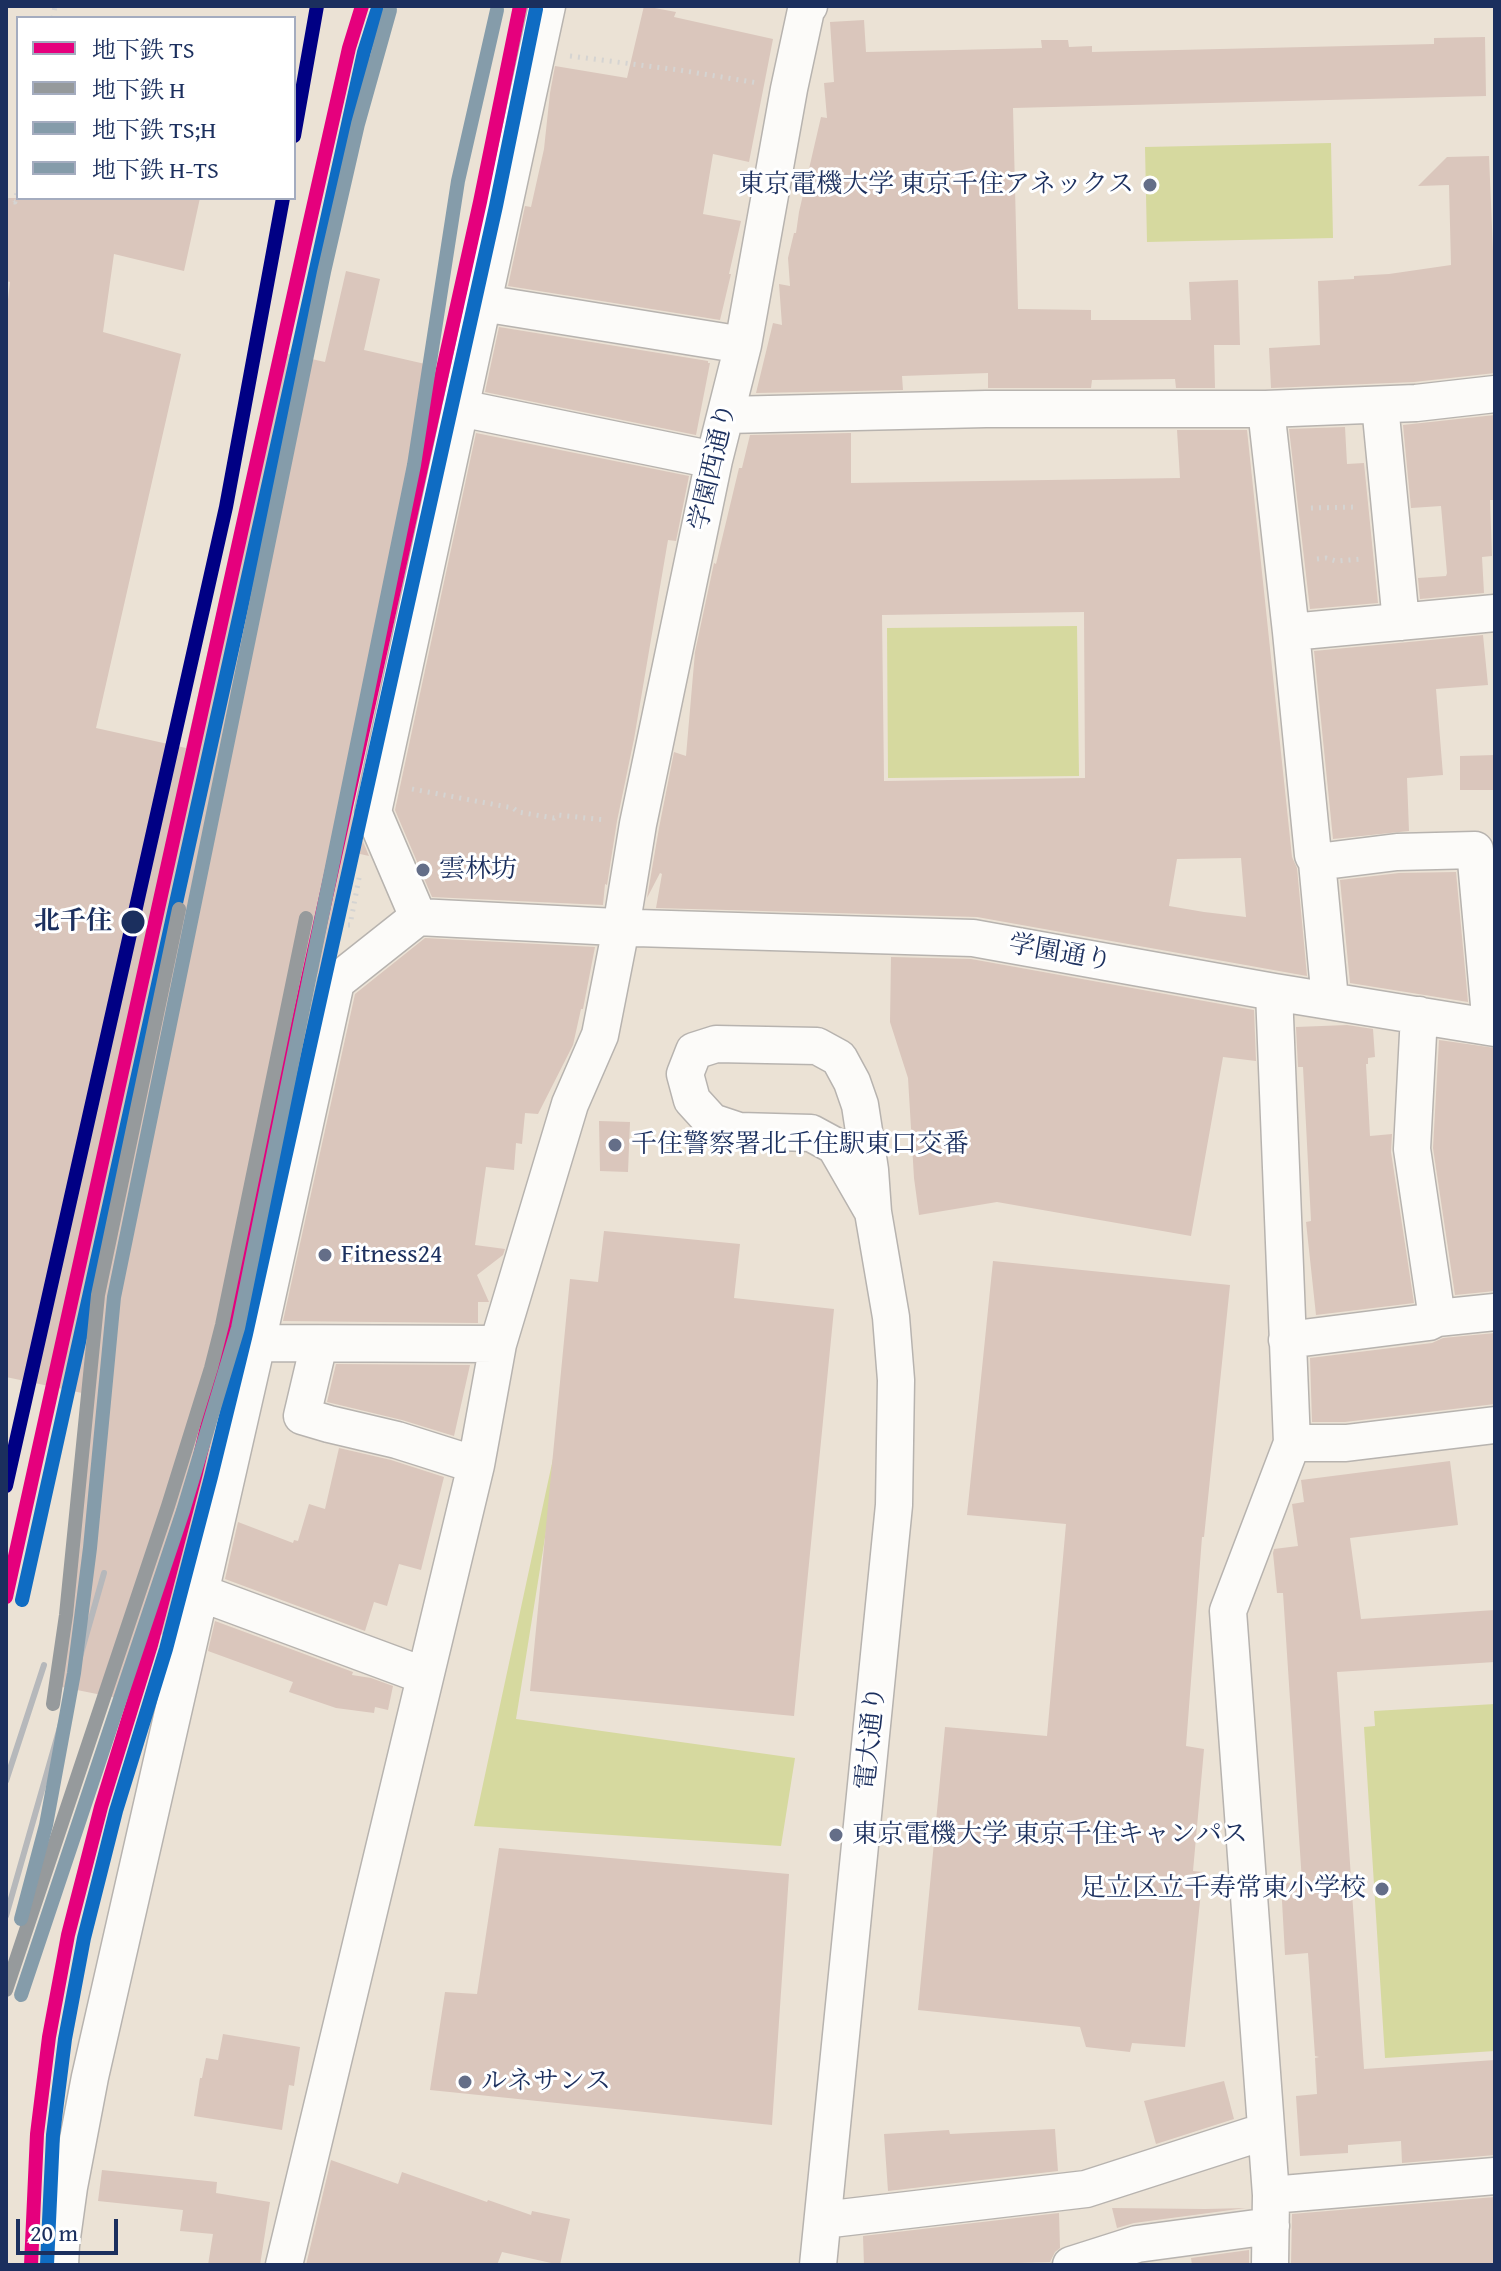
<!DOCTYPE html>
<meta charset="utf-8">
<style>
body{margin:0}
#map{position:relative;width:1501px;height:2271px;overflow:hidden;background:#ebe2d5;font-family:"Gentium Book Plus","Noto Serif JP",serif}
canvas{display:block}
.frame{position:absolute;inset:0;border:8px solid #1b2f5e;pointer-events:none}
.legend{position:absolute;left:16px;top:16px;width:280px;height:184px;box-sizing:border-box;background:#fff;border:2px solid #a4acbf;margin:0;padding:10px 14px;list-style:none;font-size:24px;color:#1b2f5e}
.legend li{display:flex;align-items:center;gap:16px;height:40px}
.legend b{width:40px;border:2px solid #a4acbf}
.scale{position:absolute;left:16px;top:2219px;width:102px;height:36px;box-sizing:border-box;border:4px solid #1b2f5e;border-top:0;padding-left:10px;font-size:24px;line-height:28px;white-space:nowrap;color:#1b2f5e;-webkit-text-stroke:6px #fff;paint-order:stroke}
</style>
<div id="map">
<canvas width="1501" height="2271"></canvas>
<div class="frame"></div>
<ul class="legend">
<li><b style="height:10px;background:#e5007d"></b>地下鉄 TS</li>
<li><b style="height:10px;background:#969a9c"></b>地下鉄 H</li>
<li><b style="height:10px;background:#859caa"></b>地下鉄 TS;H</li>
<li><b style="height:10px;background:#859caa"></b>地下鉄 H-TS</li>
</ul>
<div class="scale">20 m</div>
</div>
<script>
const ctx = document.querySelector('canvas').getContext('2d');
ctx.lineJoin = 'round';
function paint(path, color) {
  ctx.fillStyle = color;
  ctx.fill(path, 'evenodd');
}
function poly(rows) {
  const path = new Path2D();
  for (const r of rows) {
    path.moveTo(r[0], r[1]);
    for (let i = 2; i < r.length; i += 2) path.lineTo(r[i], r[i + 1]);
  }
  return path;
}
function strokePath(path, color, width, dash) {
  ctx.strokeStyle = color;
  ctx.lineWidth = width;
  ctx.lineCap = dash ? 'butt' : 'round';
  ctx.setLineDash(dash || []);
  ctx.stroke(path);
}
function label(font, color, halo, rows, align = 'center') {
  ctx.font = font + ' "Gentium Book Plus","Noto Serif JP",serif';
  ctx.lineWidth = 6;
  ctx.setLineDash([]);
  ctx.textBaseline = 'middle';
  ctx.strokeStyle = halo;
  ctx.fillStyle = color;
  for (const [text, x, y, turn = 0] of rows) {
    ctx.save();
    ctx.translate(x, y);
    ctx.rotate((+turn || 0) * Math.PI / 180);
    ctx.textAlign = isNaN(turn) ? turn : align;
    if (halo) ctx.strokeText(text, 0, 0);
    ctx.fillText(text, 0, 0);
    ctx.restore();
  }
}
const green = poly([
 [1331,143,1333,238,1147,242,1145,147],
 [1077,626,1079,776,888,778,887,628],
 [571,1375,516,1719,795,1758,781,1846,474,1826],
 [1495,1704,1495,2051,1385,2058,1364,1727,1375,1726,1374,1711]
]);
const building = poly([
 [644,6,676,12,674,17,773,39,749,162,713,154,703,214,741,221,729,274,731,274,720,320,508,286,525,206,531,207,544,149,550,93,555,66,627,78],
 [864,20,866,52,1042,48,1041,40,1068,40,1069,47,1092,46,1092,52,1434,44,1434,38,1485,37,1486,96,1013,108,1018,309,1091,310,1091,320,1191,320,1189,282,1238,280,1240,345,1214,345,1215,388,1176,388,1175,379,1092,380,1091,388,988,388,988,373,902,376,903,390,756,393,773,323,782,325,779,284,790,286,788,258,794,233,796,233,799,212,821,117,827,118,824,83,834,82,830,22],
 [1489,156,1493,251,1495,251,1495,373,1414,382,1271,388,1269,348,1320,345,1318,281,1354,279,1354,276,1389,274,1451,265,1449,185,1418,186,1447,157],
 [6,198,200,198,184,271,114,254,103,332,181,354,96,728,186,748,276,351,325,362,346,271,380,279,364,350,447,369,352,808,354,820,369,856,347,851,323,966,315,978,169,1637,160,1634,137,1702,52,1685,62,1629,82,1393,6,1377,6,317,10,282,6,281],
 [499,327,708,361,708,363,710,363,696,435,485,392],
 [1495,415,1495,500,1490,500,1492,556,1482,557,1484,593,1420,599,1418,578,1446,576,1447,573,1441,506,1411,508,1403,425],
 [1345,427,1347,464,1364,463,1378,603,1310,609,1289,429],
 [1177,430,1247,430,1292,857,1297,868,1307,976,977,917,656,908,662,874,660,873,647,898,659,828,674,752,686,756,695,652,714,563,716,564,739,468,742,468,750,435,851,433,851,483,1180,478],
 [1084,612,1085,778,884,781,882,615],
 [1241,858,1246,917,1204,912,1169,906,1177,859],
 [476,433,689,476,676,541,668,540,634,739,617,821,607,885,605,884,603,905,432,897,395,810],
 [1483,635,1488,685,1436,689,1443,775,1407,778,1409,831,1333,839,1314,651],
 [1495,755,1495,790,1460,790,1460,756],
 [1456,872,1468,1002,1350,983,1340,880,1399,873],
 [425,938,595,947,583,1009,581,1009,573,1045,538,1114,525,1113,522,1144,516,1143,514,1170,486,1167,475,1245,505,1249,503,1255,477,1275,489,1302,478,1302,478,1323,283,1321,355,994],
 [891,957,971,959,1254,1010,1256,1061,1223,1057,1191,1236,997,1202,919,1215,914,1178,908,1078,890,1022],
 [1347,1025,1373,1029,1375,1057,1368,1058,1368,1064,1366,1064,1370,1136,1392,1134,1391,1152,1414,1303,1316,1315,1306,1222,1311,1221,1303,1067,1298,1067,1296,1027],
 [1439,1040,1495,1048,1495,1291,1455,1295,1433,1148],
 [599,1121,630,1122,628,1172,600,1171],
 [604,1231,740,1244,734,1298,834,1309,794,1716,530,1691,570,1279,598,1282],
 [993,1261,1230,1285,1204,1537,1202,1537,1186,1746,1204,1749,1193,1871,1203,1872,1185,2047,1132,2043,1130,2052,1086,2047,1080,2027,918,2010,945,1727,1047,1736,1066,1524,967,1515],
 [1495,1333,1495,1404,1345,1422,1312,1422,1310,1358,1432,1343,1443,1338],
 [336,1364,470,1365,454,1436,402,1420,327,1402],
 [339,1448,391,1460,444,1477,421,1570,399,1564,387,1606,374,1602,365,1631,225,1579,238,1522,293,1543,294,1540,298,1541,309,1504,325,1509],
 [1450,1461,1458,1525,1350,1538,1361,1619,1495,1610,1495,1662,1337,1672,1364,2069,1495,2060,1495,2155,1402,2163,1401,2141,1348,2145,1348,2153,1300,2156,1296,2096,1317,2094,1315,2058,1319,2057,1315,2056,1308,1953,1285,1955,1281,1883,1302,1882,1283,1593,1277,1593,1273,1553,1274,1549,1298,1546,1292,1504,1304,1502,1301,1480],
 [215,1621,353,1672,352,1675,371,1678,393,1686,388,1710,375,1707,374,1713,336,1708,289,1692,293,1682,208,1651],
 [499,1848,789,1874,772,2125,430,2090,445,1992,477,1994],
 [223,2034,300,2047,294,2086,289,2085,282,2130,194,2116,200,2078,202,2078,206,2058,218,2060],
 [1224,2081,1234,2119,1156,2144,1144,2101],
 [1055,2129,1058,2171,888,2191,884,2134,949,2130,950,2134],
 [331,2160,398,2184,402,2172,487,2202,488,2200,531,2215,532,2211,570,2219,560,2265,502,2252,497,2265,306,2265],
 [102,2170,217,2182,216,2193,270,2202,260,2265,208,2265,213,2234,180,2231,183,2210,98,2201],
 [1495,2197,1495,2265,1291,2265,1292,2214],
 [1112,2208,1205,2209,1246,2208,1134,2223,1117,2228],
 [1059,2213,1060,2248,1055,2252,1050,2262,1017,2263,1017,2265,864,2265,863,2236],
 [1249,2250,1249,2265,1192,2265,1191,2258]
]);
const path = poly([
 [53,18,55,6],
 [570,56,679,70,758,83],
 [6,200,15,202,18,188],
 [1311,508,1357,507],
 [1317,559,1326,558,1336,561,1362,559],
 [412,789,513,808,518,812,554,818,558,815,605,820],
 [332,925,350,925,360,873]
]);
const minor = poly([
 [482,303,743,345],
 [1380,405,1401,622],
 [460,408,714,460],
 [1266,409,1291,632,1313,855,1317,862,1330,1000],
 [726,415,986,409,1266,409,1416,403,1495,394],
 [1291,632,1495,613],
 [1317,862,1397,852,1475,850,1491,1027],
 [418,917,373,812,547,6],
 [1419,1015,1412,1149,1437,1318],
 [1287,1340,1429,1322,1437,1318,1495,1312],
 [257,1343,498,1344],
 [319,1344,302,1416,329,1424,397,1440,476,1465],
 [1292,1443,1346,1443,1495,1425],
 [201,1593,425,1676],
 [1271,2195,1495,2176],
 [823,2220,1086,2189,1266,2131],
 [60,2265,61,2245,69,2187,90,2077,257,1343,336,982,418,917,636,928,973,938,1274,992,1495,1028],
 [284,2265,476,1465,498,1344,570,1104,600,1035,621,928,638,824,714,460,743,345,789,89,806,10,809,6],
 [818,2265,894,1505,896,1380,891,1317,873,1212,870,1170,860,1105,852,1082,839,1058,817,1046,716,1044,694,1051,685,1074,692,1100,712,1122,739,1131,811,1133,835,1146,873,1212],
 [1071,2265,1137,2244,1271,2226],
 [1270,2265,1271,2195,1228,1611,1292,1443,1274,992]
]);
const rail = poly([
 [6,1781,44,1665],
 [6,1916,104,1573]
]);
const rail1 = poly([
 [22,1600,322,242,364,52,377,11],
 [47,2265,53,2135,65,2039,84,1938,116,1811,166,1649,211,1477,246,1334,496,206,536,9]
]);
const rail2 = poly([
 [294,136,317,6],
 [6,1486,226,507,283,198]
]);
const metro1 = poly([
 [6,1597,306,239,349,48,362,6],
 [31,2265,37,2134,49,2037,68,1935,101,1807,151,1645,196,1473,230,1330,480,202,520,6]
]);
const metro2 = poly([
 [53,1704,66,1615,98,1295,179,909],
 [6,1990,168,1506,211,1368,222,1325,306,918]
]);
const metro3 = poly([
 [21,1995,183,1511,238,1328,414,465,458,181,497,10]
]);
const metro4 = poly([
 [21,1919,46,1825,74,1673,90,1548,114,1297,324,272,358,124,390,10]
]);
const markers = [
 [1150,185,8,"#646e88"],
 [423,870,8,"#646e88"],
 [133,922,13,"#1b2f5e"],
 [615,1145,8,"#646e88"],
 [325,1255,8,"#646e88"],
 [836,1835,8,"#646e88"],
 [1382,1889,8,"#646e88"],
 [465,2082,8,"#646e88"]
];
const poiNames = [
 ["東京電機大学 東京千住アネックス",1134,185,"right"],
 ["雲林坊",439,870],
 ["千住警察署北千住駅東口交番",631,1145],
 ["Fitness24",341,1255],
 ["東京電機大学 東京千住キャンパス",852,1835],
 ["足立区立千寿常東小学校",1366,1889,"right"],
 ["ルネサンス",481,2082]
];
const streetNames = [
 ["学園西通り",714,467,-77],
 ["学園通り",1060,954,10],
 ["電大通り",872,1738,-84]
];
const stopNames = [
 ["北千住",112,922]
];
paint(green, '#d6d99f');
paint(building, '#dac6bc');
strokePath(minor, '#b7b3af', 39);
strokePath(path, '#d5d4d2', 5, [2, 6]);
strokePath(minor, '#fcfbf9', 36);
strokePath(rail, '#b6b8bb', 6);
strokePath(rail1, '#0f6cc3', 14);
strokePath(rail2, '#000084', 14);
strokePath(metro1, '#e5007d', 14);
strokePath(metro2, '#969a9c', 14);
strokePath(metro3, '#859caa', 14);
strokePath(metro4, '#859caa', 14);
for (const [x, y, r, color] of markers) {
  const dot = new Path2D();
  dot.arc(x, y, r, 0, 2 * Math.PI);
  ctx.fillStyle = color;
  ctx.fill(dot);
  strokePath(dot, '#fff', 3);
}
label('26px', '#1b2f5e', '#fff', poiNames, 'left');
label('26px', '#1b2f5e', '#fff', streetNames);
label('bold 26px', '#1b2f5e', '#fff', stopNames, 'right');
</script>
